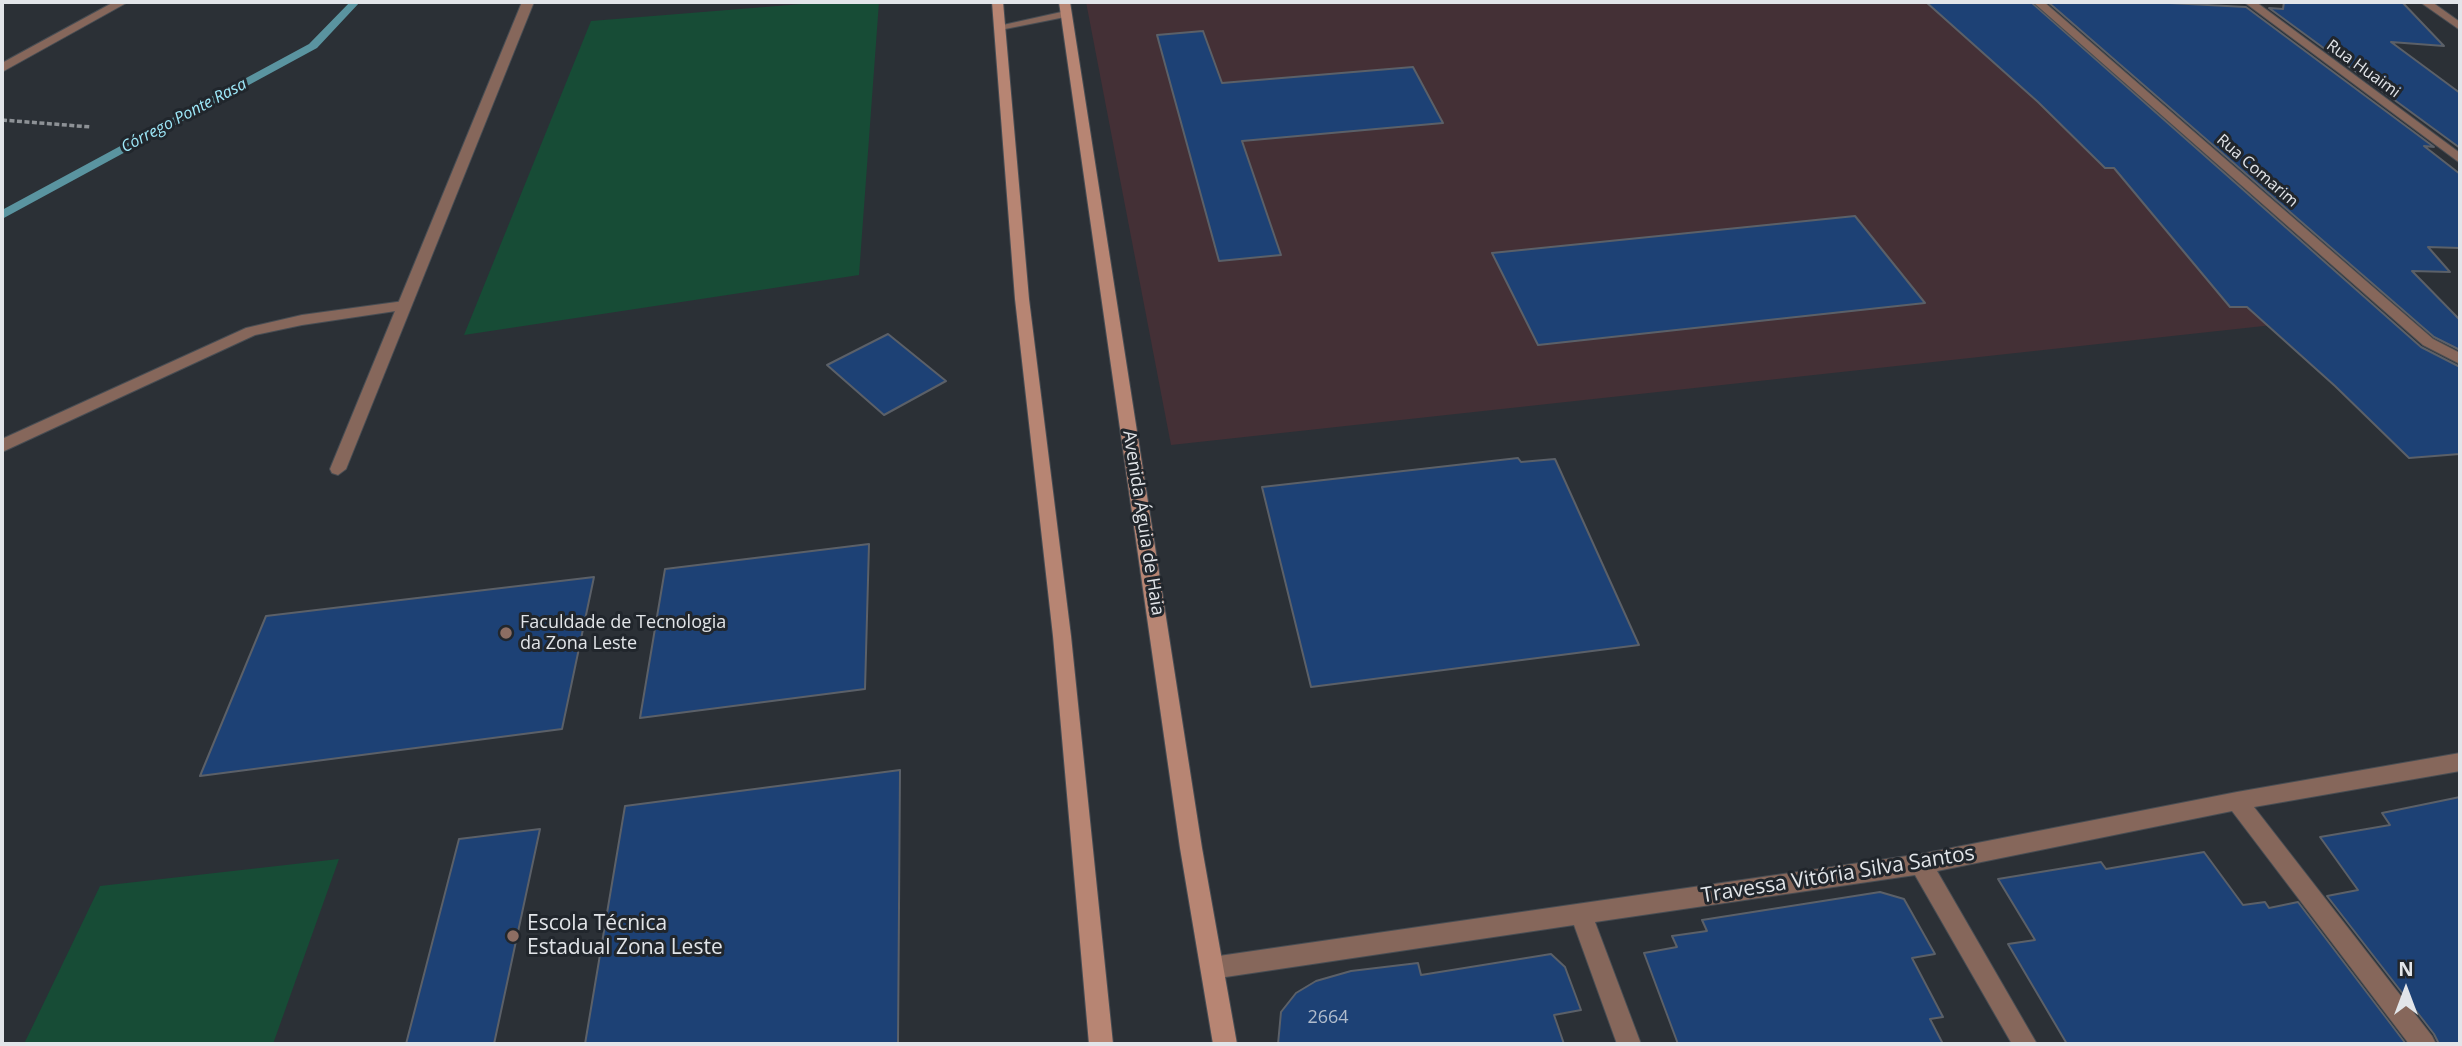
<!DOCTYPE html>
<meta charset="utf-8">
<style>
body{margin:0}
#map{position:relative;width:2462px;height:1046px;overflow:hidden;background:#2b3036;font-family:"Open Sans",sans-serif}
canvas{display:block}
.frame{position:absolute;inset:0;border:4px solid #e2e5e9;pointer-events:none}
.north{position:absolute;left:2371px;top:955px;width:70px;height:70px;-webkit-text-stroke:5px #21262c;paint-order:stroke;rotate:0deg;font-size:19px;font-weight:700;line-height:28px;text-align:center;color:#e2e5e9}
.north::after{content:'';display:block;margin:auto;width:24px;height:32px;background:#e2e5e9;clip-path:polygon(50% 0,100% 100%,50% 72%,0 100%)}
</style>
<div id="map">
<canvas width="2462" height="1046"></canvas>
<div class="frame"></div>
<div class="north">N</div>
</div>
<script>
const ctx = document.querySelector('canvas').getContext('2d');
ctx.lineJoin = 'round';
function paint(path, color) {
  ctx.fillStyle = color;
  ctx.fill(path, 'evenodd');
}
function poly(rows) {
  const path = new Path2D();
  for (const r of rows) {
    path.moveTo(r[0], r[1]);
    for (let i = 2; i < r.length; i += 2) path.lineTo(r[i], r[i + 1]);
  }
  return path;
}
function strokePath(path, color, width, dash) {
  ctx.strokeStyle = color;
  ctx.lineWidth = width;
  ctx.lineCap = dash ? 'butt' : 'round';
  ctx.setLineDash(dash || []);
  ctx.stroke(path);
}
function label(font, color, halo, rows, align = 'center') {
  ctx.font = font + ' "Open Sans",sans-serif';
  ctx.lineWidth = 6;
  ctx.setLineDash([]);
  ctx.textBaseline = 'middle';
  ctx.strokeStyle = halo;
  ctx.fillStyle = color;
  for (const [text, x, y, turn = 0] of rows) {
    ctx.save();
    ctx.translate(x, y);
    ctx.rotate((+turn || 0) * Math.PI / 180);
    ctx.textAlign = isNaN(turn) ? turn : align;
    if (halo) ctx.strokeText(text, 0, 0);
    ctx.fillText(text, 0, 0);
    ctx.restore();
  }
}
const industrial = poly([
 [1086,2,1944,2,2151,198,2273,325,1171,445]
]);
const green = poly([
 [827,2,879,2,859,275,464,335,591,21],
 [339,859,273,1044,24,1044,100,886]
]);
const stream = poly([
 [350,2,360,2,317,48,2,219,2,210,309,44,350,2]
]);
const building = poly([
 [1926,2,2031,2,2421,347,2460,367,2460,454,2409,458,2335,386,2247,307,2230,307,2114,168,2105,168,2038,102,1926,2],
 [2048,2,2150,2,2246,7,2434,147,2424,146,2460,174,2460,248,2428,247,2450,272,2412,271,2460,320,2460,350,2434,337,2048,2],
 [2284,2,2402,2,2444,46,2391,42,2460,93,2460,148,2269,8,2283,9,2284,2],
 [1203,31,1222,83,1413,67,1443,123,1242,141,1281,255,1219,261,1157,35,1203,31],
 [1855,216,1925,303,1538,345,1492,253,1855,216],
 [888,334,946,381,884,415,827,365,888,334],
 [1518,458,1521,462,1555,459,1639,645,1311,687,1262,487,1518,458],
 [869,544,865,689,640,718,665,569,869,544],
 [594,577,562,729,200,776,266,616,594,577],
 [900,770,898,1044,585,1044,625,806,900,770],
 [2460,797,2460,1044,2439,1044,2434,1034,2327,896,2358,890,2320,837,2390,825,2382,813,2460,797],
 [540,829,494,1044,406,1044,459,839,540,829],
 [2204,852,2243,905,2265,902,2269,908,2298,902,2406,1044,2067,1044,2008,944,2035,940,1998,879,2101,862,2106,869,2204,852],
 [1880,892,1904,899,1935,954,1912,958,1943,1017,1930,1019,1943,1044,1678,1044,1644,953,1677,947,1672,936,1707,931,1702,920,1880,892],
 [1551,954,1565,967,1581,1010,1554,1015,1564,1044,1278,1044,1281,1012,1296,993,1316,981,1351,971,1418,963,1421,975,1551,954]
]);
const path = poly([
 [2,120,91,127]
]);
const service = poly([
 [1066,11,1070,12,1070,16,1000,30,994,27,1066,11],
 [404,301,409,303,411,306,409,309,302,325,255,335,2,452,2,439,246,328,302,315,404,301]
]);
const minor = poly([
 [114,2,128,2,2,72,2,63,114,2],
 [522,2,534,2,346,469,338,475,332,473,330,469,522,2],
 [2033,2,2044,2,2433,339,2460,353,2460,364,2423,345,2033,2],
 [2244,2,2256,2,2460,153,2460,163,2244,2],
 [2420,2,2432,2,2460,22,2460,30,2420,2],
 [2460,753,2460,771,2254,807,2432,1036,2436,1044,2409,1044,2232,811,1937,871,2037,1044,2012,1044,1915,875,1595,922,1641,1044,1617,1044,1574,925,1212,979,1204,976,1201,968,1204,960,1212,957,1921,854,2237,792,2460,753]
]);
const secondary = poly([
 [992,2,1003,2,1029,299,1071,636,1113,1044,1089,1044,1053,636,1015,299,992,2],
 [1059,2,1070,2,1202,848,1237,1044,1213,1044,1180,848,1059,2]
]);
const markers = [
 [506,633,7,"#8d6e63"],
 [513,936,7,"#8d6e63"]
];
const farStreetnames = [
 ["Rua Huaimi",2363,69,36],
 ["Rua Comarim",2257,171,41]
];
const farWaternames = [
 ["Córrego Ponte Rasa",184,116,-28]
];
const streetNames = [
 ["Avenida Águia de Haia",1143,523,81]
];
const poiNames = [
 ["Faculdade de Tecnologia",520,623],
 ["da Zona Leste",520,644]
];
const nearNumbernames = [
 ["2664",1328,1018]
];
const nearStreetnames = [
 ["Travessa Vitória Silva Santos",1838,875,-9]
];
const nearPoinames = [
 ["Escola Técnica",527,924],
 ["Estadual Zona Leste",527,948]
];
paint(industrial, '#443036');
paint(green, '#174c36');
paint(stream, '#5a94a0');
paint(building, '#1d4175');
strokePath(building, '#5b6068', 2);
strokePath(service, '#484d53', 2);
strokePath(minor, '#484d53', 2);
strokePath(secondary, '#484d53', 2);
strokePath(path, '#8d9196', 3.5, [5, 2.5]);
paint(service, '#86675b');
paint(minor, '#86675b');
paint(secondary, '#b78573');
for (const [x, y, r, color] of markers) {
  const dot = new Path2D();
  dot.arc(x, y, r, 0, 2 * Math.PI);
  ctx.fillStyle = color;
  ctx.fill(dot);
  strokePath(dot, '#21262c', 2.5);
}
label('16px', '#e2e5e9', '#21262c', farStreetnames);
label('italic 16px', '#9feafb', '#21262c', farWaternames);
label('18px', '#e2e5e9', '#21262c', streetNames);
label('18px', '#e2e5e9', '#21262c', poiNames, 'left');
label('18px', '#b1bccc', null, nearNumbernames);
label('21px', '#e2e5e9', '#21262c', nearStreetnames);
label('21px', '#e2e5e9', '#21262c', nearPoinames, 'left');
</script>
